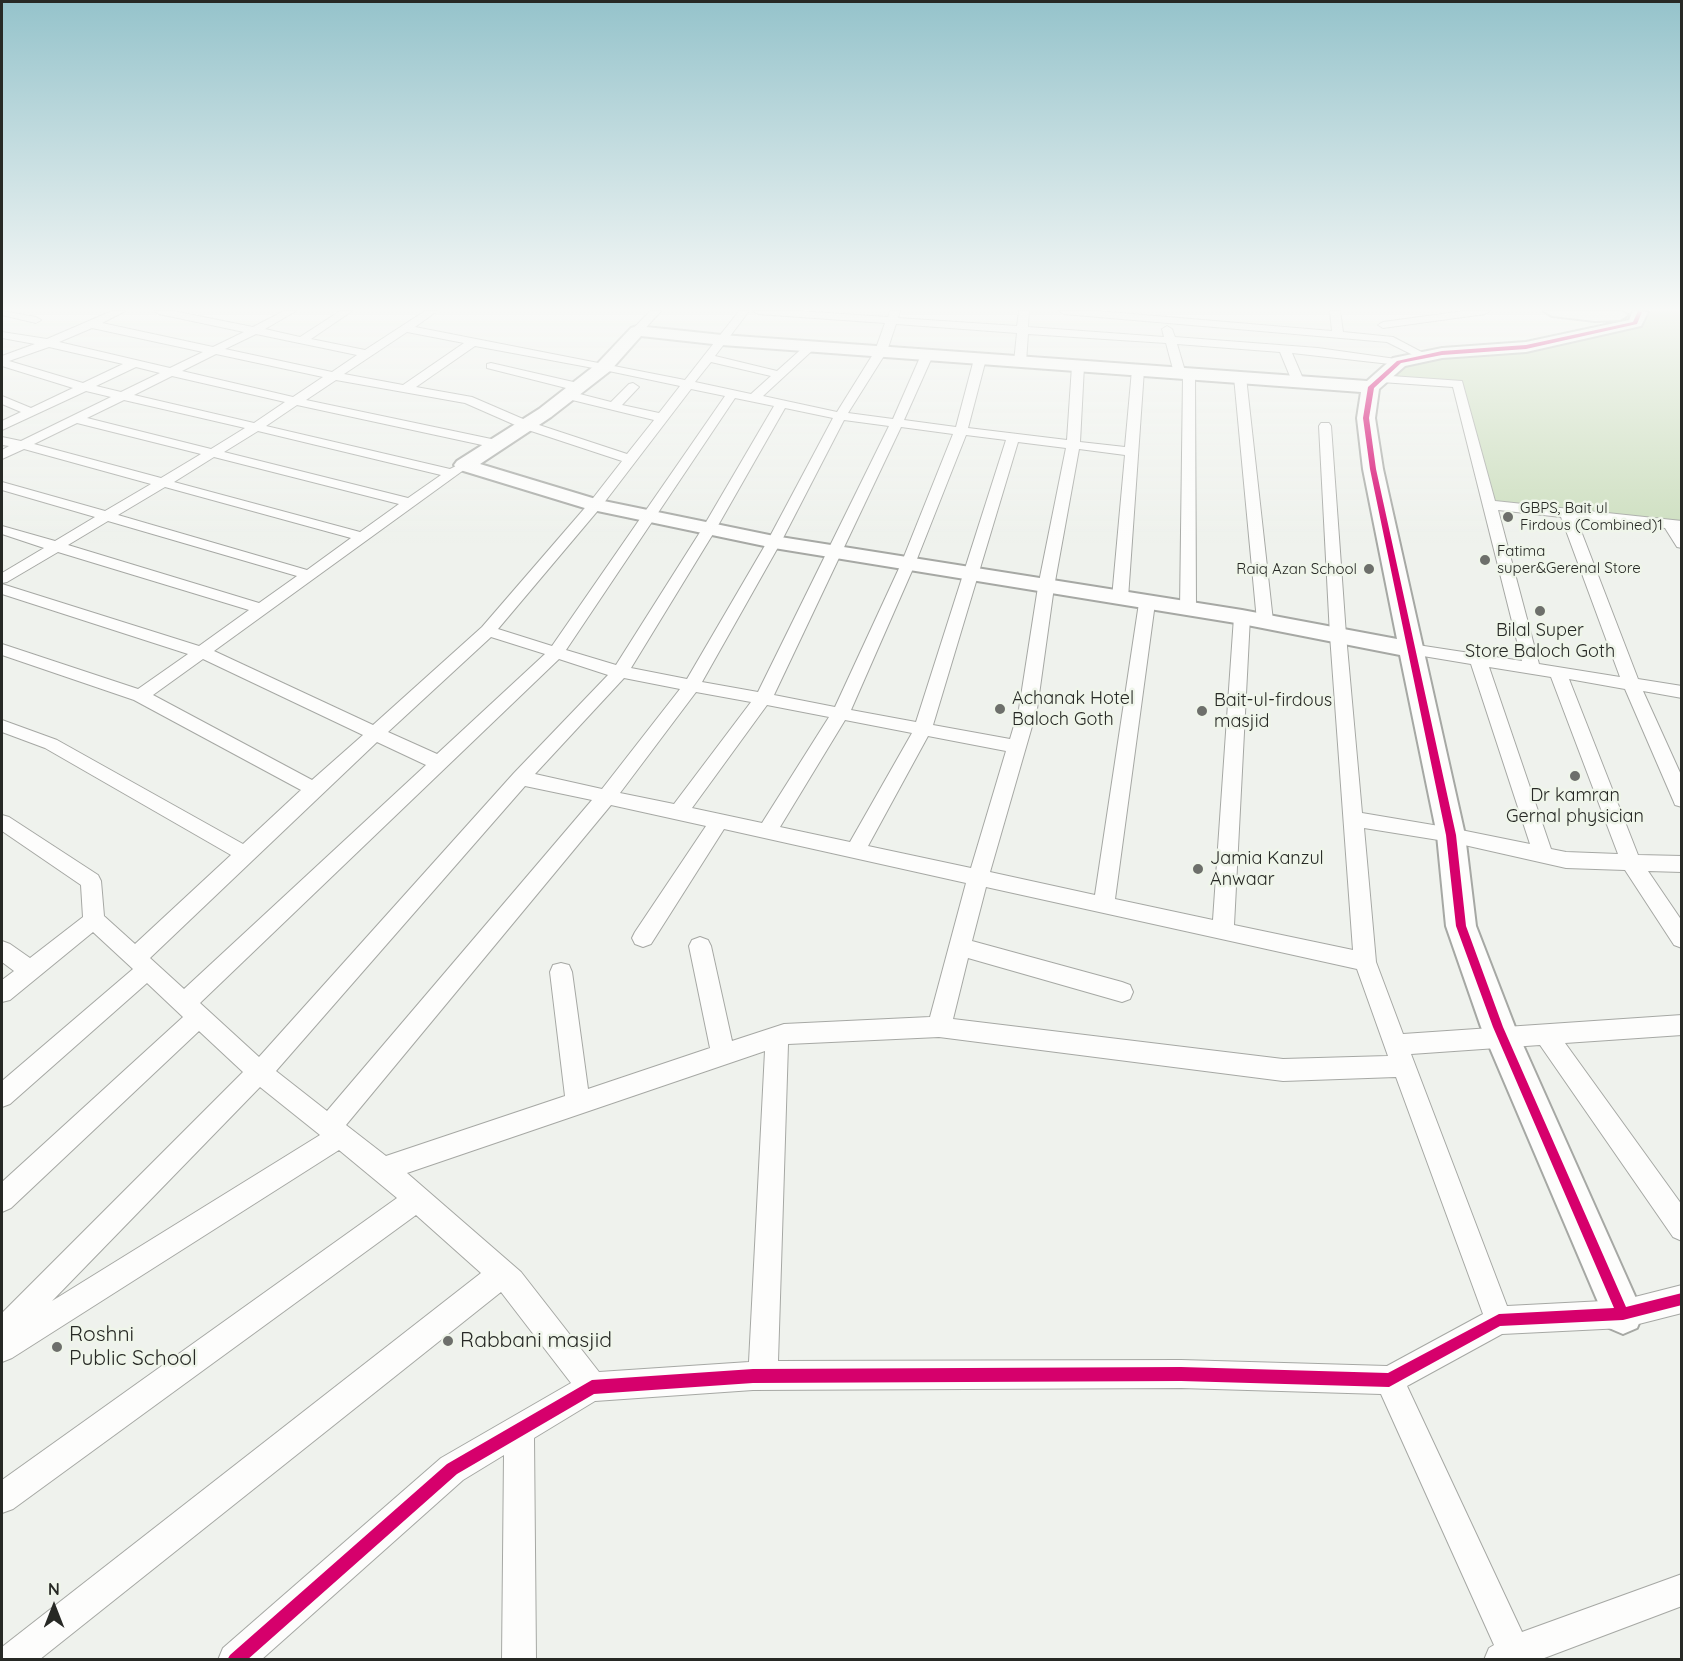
<!DOCTYPE html>
<style>
body{margin:0}
#map{position:relative;width:1683px;height:1661px;overflow:hidden;background:#eff2ed;font-family:Quicksand,sans-serif}
canvas{display:block}
.frame{position:absolute;inset:0;border:3px solid #272925;pointer-events:none}
.north{position:absolute;left:24px;top:1577px;width:60px;height:60px;-webkit-text-stroke:4px #eff5ea;paint-order:stroke;rotate:0deg;font-size:16px;font-weight:700;line-height:24px;text-align:center;color:#272925}
.north::after{content:'';display:block;margin:auto;width:21px;height:27px;background:#272925;clip-path:polygon(50% 0,100% 100%,50% 72%,0 100%)}
</style>
<div id="map">
<canvas width="1683" height="1661"></canvas>
<div class="frame"></div>
<div class="north">N</div>
</div>
<script>
const ctx = document.querySelector('canvas').getContext('2d');
ctx.lineJoin = 'round';
function paint(path, color) {
  ctx.fillStyle = color;
  ctx.fill(path, 'evenodd');
}
function poly(rows) {
  const path = new Path2D();
  for (const r of rows) {
    path.moveTo(r[0], r[1]);
    for (let i = 2; i < r.length; i += 2) path.lineTo(r[i], r[i + 1]);
  }
  return path;
}
function strokePath(path, color, width, dash) {
  ctx.strokeStyle = color;
  ctx.lineWidth = width;
  ctx.lineCap = dash ? 'butt' : 'round';
  ctx.setLineDash(dash || []);
  ctx.stroke(path);
}
function label(font, color, halo, rows, align = 'center') {
  ctx.font = font + ' Quicksand,sans-serif';
  ctx.lineWidth = 5;
  ctx.setLineDash([]);
  ctx.textBaseline = 'middle';
  ctx.strokeStyle = halo;
  ctx.fillStyle = color;
  for (const [text, x, y, turn = 0] of rows) {
    ctx.save();
    ctx.translate(x, y);
    ctx.rotate((+turn || 0) * Math.PI / 180);
    ctx.textAlign = isNaN(turn) ? turn : align;
    if (halo) ctx.strokeText(text, 0, 0);
    ctx.fillText(text, 0, 0);
    ctx.restore();
  }
}
const green = poly([
 [1650,311,1681,311,1681,525,1490,505,1459,385,1382,378,1400,362,1527,347,1636,323,1640,312]
]);
const street = poly([
 [2,311,36,317,41,320,36,323,2,315,2,311],
 [112,311,125,311,102,323,213,347,244,332,159,314,154,311,173,311,253,327,284,311,296,311,265,329,300,337,340,311,352,311,311,339,365,350,425,311,437,311,415,327,685,380,739,311,749,311,715,356,777,371,807,344,815,344,815,348,763,396,837,412,875,351,885,323,758,314,753,311,797,311,888,317,890,311,900,311,898,318,1017,326,1019,311,1029,311,1028,327,1164,337,1162,329,1167,326,1172,329,1175,337,1318,348,1403,360,1405,362,1399,365,1292,353,1304,381,1298,385,1292,381,1280,352,1177,344,1185,371,1193,372,1195,374,1196,609,1188,614,1180,609,1183,376,1176,375,1174,373,1166,343,1028,334,1026,362,1020,365,1014,362,1017,333,896,324,887,351,848,413,893,419,921,355,927,352,933,355,904,420,956,427,974,359,980,356,986,359,968,428,1067,440,1072,366,1078,363,1084,366,1080,442,1125,447,1132,370,1138,367,1142,368,1144,370,1128,598,1120,603,1112,598,1125,455,1079,449,1054,587,1037,709,990,872,1095,895,1139,603,1147,598,1155,603,1115,899,1213,920,1234,617,1242,612,1250,617,1234,925,1353,950,1330,635,1319,426,1321,423,1329,423,1331,426,1346,635,1362,813,1451,828,1530,844,1471,664,1405,653,1403,649,1405,645,1411,644,1522,661,1453,387,1381,382,1375,378,1377,375,1462,381,1495,501,1682,521,1682,548,1677,547,1665,528,1576,518,1638,679,1682,686,1682,698,1643,691,1682,777,1682,807,1675,805,1673,800,1625,689,1569,679,1638,855,1682,856,1682,872,1648,871,1682,921,1682,948,1674,945,1625,870,1566,868,1451,842,1364,828,1376,962,1403,1034,1682,1015,1682,1035,1565,1043,1682,1205,1682,1241,1673,1237,1540,1045,1411,1054,1507,1306,1623,1300,1682,1285,1682,1313,1623,1328,1502,1334,1407,1386,1522,1632,1682,1574,1682,1606,1539,1660,1484,1660,1489,1648,1494,1645,1381,1394,1181,1388,753,1390,595,1401,534,1438,536,1660,502,1660,504,1455,463,1480,261,1660,218,1660,223,1648,441,1458,571,1383,501,1292,39,1660,2,1660,2,1647,481,1273,416,1215,13,1509,2,1513,2,1480,397,1198,339,1150,12,1358,2,1362,2,1313,243,1072,199,1031,11,1208,2,1212,2,1182,183,1017,147,983,10,1104,2,1107,2,1081,133,969,93,932,10,1000,2,1002,2,980,14,971,2,962,2,941,10,944,30,958,83,917,81,885,2,831,2,815,9,817,98,875,101,881,104,916,135,944,231,855,45,748,2,732,2,720,57,740,243,844,301,790,134,700,2,655,2,644,138,689,188,654,2,594,2,584,199,646,249,610,58,552,7,582,2,583,2,573,44,548,2,534,2,526,55,541,95,517,2,490,2,482,105,511,151,484,24,449,2,459,2,450,9,446,2,445,2,437,21,441,111,397,86,391,2,430,2,421,21,412,2,404,2,396,31,408,73,388,2,366,2,356,35,344,2,338,2,332,47,339,112,311],
 [92,328,203,352,170,368,59,342,92,328],
 [407,332,464,343,403,385,344,374,407,332],
 [256,334,357,355,332,372,225,349,256,334],
 [475,346,604,370,680,386,659,413,622,405,639,387,633,383,629,384,611,402,568,391,564,392,564,398,654,420,627,454,530,422,472,397,416,387,475,346],
 [49,347,123,364,83,383,9,361,49,347],
 [216,354,323,377,293,397,182,371,216,354],
 [711,362,771,376,751,394,695,382,711,362],
 [136,367,160,373,121,392,96,386,136,367],
 [172,376,285,402,254,423,134,395,172,376],
 [336,380,465,403,522,428,622,461,590,502,482,627,373,725,214,651,465,469,458,465,450,469,266,426,297,405,496,448,502,444,496,440,306,400,336,380],
 [691,389,725,396,552,646,498,629,600,508,691,389],
 [735,398,774,406,702,529,616,665,566,650,735,398],
 [124,400,245,428,211,449,87,418,124,400],
 [785,408,833,418,767,542,687,679,631,668,716,529,785,408],
 [844,420,889,426,758,692,702,682,781,542,844,420],
 [77,423,201,454,161,478,34,444,77,423],
 [901,427,953,434,901,564,835,707,774,695,901,427],
 [258,431,441,475,408,498,224,452,258,431],
 [966,435,1006,440,916,722,851,710,915,564,966,435],
 [1018,442,1066,448,1038,587,1019,709,1010,739,933,725,1018,442],
 [214,457,399,504,360,532,174,482,214,457],
 [165,487,351,538,307,570,118,515,165,487],
 [1498,510,1561,517,1620,677,1539,664,1498,510],
 [108,521,297,576,259,603,68,545,108,521],
 [491,637,545,654,437,754,388,732,491,637],
 [203,659,363,735,312,780,153,695,203,659],
 [559,659,608,675,514,773,259,1057,200,1003,559,659],
 [1489,667,1551,677,1618,854,1566,852,1551,849,1489,667],
 [624,678,680,689,602,789,535,774,624,678],
 [696,692,751,702,674,804,620,793,696,692],
 [767,705,829,717,762,823,692,808,767,705],
 [845,720,912,733,850,842,780,827,845,720],
 [928,736,1006,751,971,868,868,846,928,736],
 [377,742,426,765,184,989,150,958,377,742],
 [525,786,592,800,327,1111,276,1071,525,786],
 [611,805,706,826,635,932,632,938,635,944,643,947,651,944,724,829,966,883,930,1017,784,1024,732,1041,711,946,708,940,700,937,692,940,689,946,710,1048,588,1089,572,972,569,965,561,963,553,965,550,972,565,1096,386,1156,346,1125,611,805],
 [986,887,1357,969,1388,1056,1283,1059,953,1019,968,958,1122,1002,1130,999,1133,992,1130,985,1122,982,972,941,986,887],
 [939,1037,1283,1081,1396,1077,1483,1314,1387,1366,1181,1360,778,1361,788,1044,939,1037],
 [765,1051,749,1362,599,1372,521,1272,407,1173,765,1051],
 [260,1087,320,1135,52,1301,260,1087],
 [650,311,661,311,641,333,633,333,633,329,650,311],
 [1059,311,1097,311,1332,331,1330,311,1340,311,1343,332,1393,337,1431,357,1425,360,1421,359,1387,342,1064,314,1059,311],
 [1464,311,1490,311,1485,314,1383,328,1378,325,1383,322,1464,311],
 [491,363,582,384,584,387,578,391,487,368,487,364,491,363],
 [1240,373,1246,377,1273,621,1265,626,1257,621,1234,377,1240,373]
]);
const secondary = poly([
 [1544,311,1621,311,1628,315,1620,320,1595,321,1552,316,1544,311],
 [1633,311,1648,312,1641,326,1526,352,1442,358,1405,366,1379,389,1375,418,1383,469,1465,835,1476,926,1515,1027,1643,1314,1637,1328,1623,1334,1609,1328,1481,1027,1446,926,1437,835,1400,655,1242,624,774,548,588,509,457,469,454,465,457,461,539,409,598,363,631,328,637,326,722,335,1367,381,1393,358,1442,348,1526,342,1629,320,1633,311],
 [641,336,722,345,1361,392,1357,418,1363,469,1397,639,1242,610,774,536,599,500,480,464,551,417,610,371,641,336]
]);
const cycleway = poly([
 [1638,311,1642,312,1637,324,1526,349,1442,355,1401,363,1374,388,1369,418,1376,469,1456,835,1466,926,1503,1027,1626,1307,1682,1293,1682,1305,1623,1320,1500,1326,1389,1387,1181,1381,753,1383,594,1394,457,1474,247,1660,227,1660,230,1655,447,1464,592,1380,753,1369,1181,1367,1388,1373,1499,1314,1614,1308,1493,1027,1456,926,1446,835,1370,469,1363,418,1368,387,1397,361,1442,351,1526,345,1633,322,1638,311]
]);
const markers = [
 [1508,517,6,"#6d6f6b"],
 [1485,560,6,"#6d6f6b"],
 [1369,569,6,"#6d6f6b"],
 [1540,611,6,"#6d6f6b"],
 [1000,709,6,"#6d6f6b"],
 [1202,711,6,"#6d6f6b"],
 [1575,776,6,"#6d6f6b"],
 [1198,869,6,"#6d6f6b"],
 [448,1341,6,"#6d6f6b"],
 [57,1347,6,"#6d6f6b"]
];
const farPoinames = [
 ["GBPS, Bait ul",1520,508],
 ["Firdous (Combined)1",1520,525],
 ["Fatima",1497,551],
 ["super&Gerenal Store",1497,568],
 ["Raiq Azan School",1357,569,"right"]
];
const poiNames = [
 ["Bilal Super",1540,631,"center"],
 ["Store Baloch Goth",1540,652,"center"],
 ["Achanak Hotel",1012,699],
 ["Baloch Goth",1012,720],
 ["Bait-ul-firdous",1214,701],
 ["masjid",1214,722],
 ["Dr kamran",1575,796,"center"],
 ["Gernal physician",1575,817,"center"],
 ["Jamia Kanzul",1210,859],
 ["Anwaar",1210,880]
];
const nearPoinames = [
 ["Roshni",69,1335],
 ["Public School",69,1359],
 ["Rabbani masjid",460,1341]
];
paint(green, '#ccdebe');
strokePath(street, '#a6a8a4', 2);
strokePath(secondary, '#a6a8a4', 4);
paint(street, '#fdfdfc');
paint(secondary, '#fdfdfc');
paint(cycleway, '#d6006c');
const sky = ctx.createLinearGradient(0, 0, 0, 543);
sky.addColorStop(0, '#95c3cb');
sky.addColorStop(0.57, '#f8f9f7');
sky.addColorStop(1, '#f8f9f700');
ctx.fillStyle = sky;
ctx.fillRect(0, 0, 1683, 543);
for (const [x, y, r, color] of markers) {
  const dot = new Path2D();
  dot.arc(x, y, r, 0, 2 * Math.PI);
  ctx.fillStyle = color;
  ctx.fill(dot);
  strokePath(dot, '#eff5ea', 2);
}
label('15px', '#272925', '#eff5ea', farPoinames, 'left');
label('18px', '#272925', '#eff5ea', poiNames, 'left');
label('21px', '#272925', '#eff5ea', nearPoinames, 'left');
</script>
